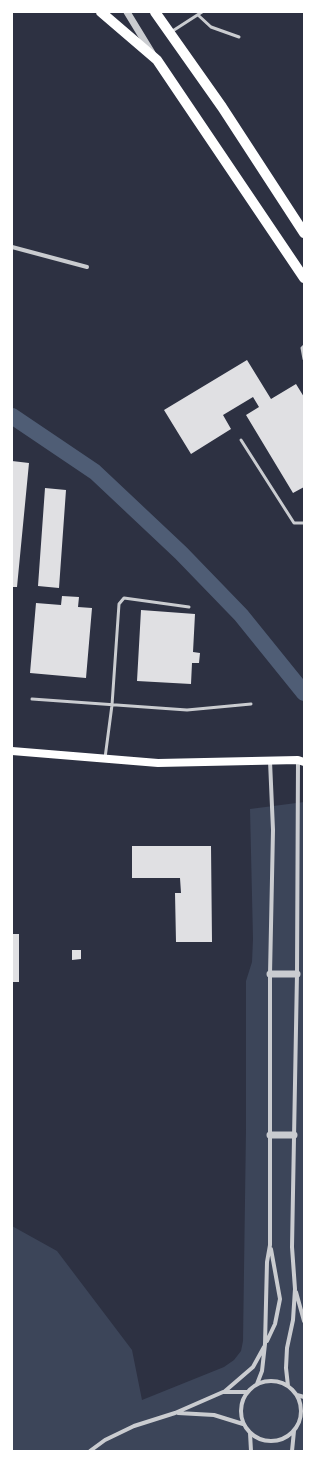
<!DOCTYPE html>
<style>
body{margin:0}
#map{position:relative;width:316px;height:1463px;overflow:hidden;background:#2d3142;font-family:"Fira Sans Condensed",sans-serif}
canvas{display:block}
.frame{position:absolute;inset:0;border:13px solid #fff;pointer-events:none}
</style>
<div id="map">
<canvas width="316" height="1463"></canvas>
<div class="frame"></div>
</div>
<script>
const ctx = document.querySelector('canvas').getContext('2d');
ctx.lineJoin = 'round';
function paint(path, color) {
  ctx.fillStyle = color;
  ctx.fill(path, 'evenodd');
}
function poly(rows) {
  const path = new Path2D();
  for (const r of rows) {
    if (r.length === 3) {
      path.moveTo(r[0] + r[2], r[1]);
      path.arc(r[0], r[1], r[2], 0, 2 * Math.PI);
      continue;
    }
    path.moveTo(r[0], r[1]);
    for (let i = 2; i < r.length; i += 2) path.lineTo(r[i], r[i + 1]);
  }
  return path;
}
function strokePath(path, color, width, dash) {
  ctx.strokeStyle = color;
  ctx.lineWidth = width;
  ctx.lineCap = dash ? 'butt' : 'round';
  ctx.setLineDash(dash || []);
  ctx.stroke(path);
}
const green = poly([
 [304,802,304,1451,12,1451,12,1226,57,1251,132,1350,142,1400,224,1367,234,1360,241,1351,243,1341,246,1129,246,981,252,962,253,939,250,809]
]);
const canal = poly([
 [12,416,95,472,181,553,241,615,304,693]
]);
const building = poly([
 [247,360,271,399,296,384,304,397,304,487,293,493,246,415,259,407,253,397,223,415,231,429,191,454,164,410],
 [12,461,29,463,17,587,12,587],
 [45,488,66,490,59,588,38,586],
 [62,596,79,597,78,607,92,608,86,678,30,673,36,603,61,605],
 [141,610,195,614,193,652,200,653,199,663,192,663,191,684,137,681],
 [132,846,211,846,212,942,176,942,175,893,181,893,180,878,132,878],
 [12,934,19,934,19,982,12,982],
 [72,950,81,950,81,959,72,960]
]);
const service = poly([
 [198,15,211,27,239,37],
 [171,32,202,12],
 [304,346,302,348,304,359],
 [241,440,294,523,304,523],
 [32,699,187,710,251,704],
 [105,758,112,705,119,604,124,598,189,607]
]);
const minor = poly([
 [12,247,87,267],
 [296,1292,304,1321],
 [267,1341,275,1324,280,1299,271,1249],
 [271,1411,30],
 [257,1384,262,1371,265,1344,267,1262,270,1245,270,974,273,830,270,761],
 [288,1386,286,1368,287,1348,293,1320,295,1289,292,1247,297,974,298,760],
 [224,1392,253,1367,264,1347],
 [297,1395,304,1397],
 [178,1413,214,1415,243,1424],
 [250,1433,251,1451],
 [90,1451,105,1440,134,1426,175,1413,223,1392,247,1392],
 [292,1451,294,1431]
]);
const tertiary = poly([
 [127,12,152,53],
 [270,974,297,974],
 [270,1135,294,1135]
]);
const secondary = poly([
 [12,751,158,763,298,760,304,762]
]);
const primary = poly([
 [101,12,157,60,304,278],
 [155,12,222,107,304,233]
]);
paint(green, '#3c4559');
strokePath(canal, '#4f5d75', 16);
paint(building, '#e0e0e3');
strokePath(service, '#caccd0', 3);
strokePath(minor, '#caccd0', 4);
strokePath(tertiary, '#caccd0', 7);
strokePath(secondary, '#fff', 8);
strokePath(primary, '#fff', 10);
</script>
